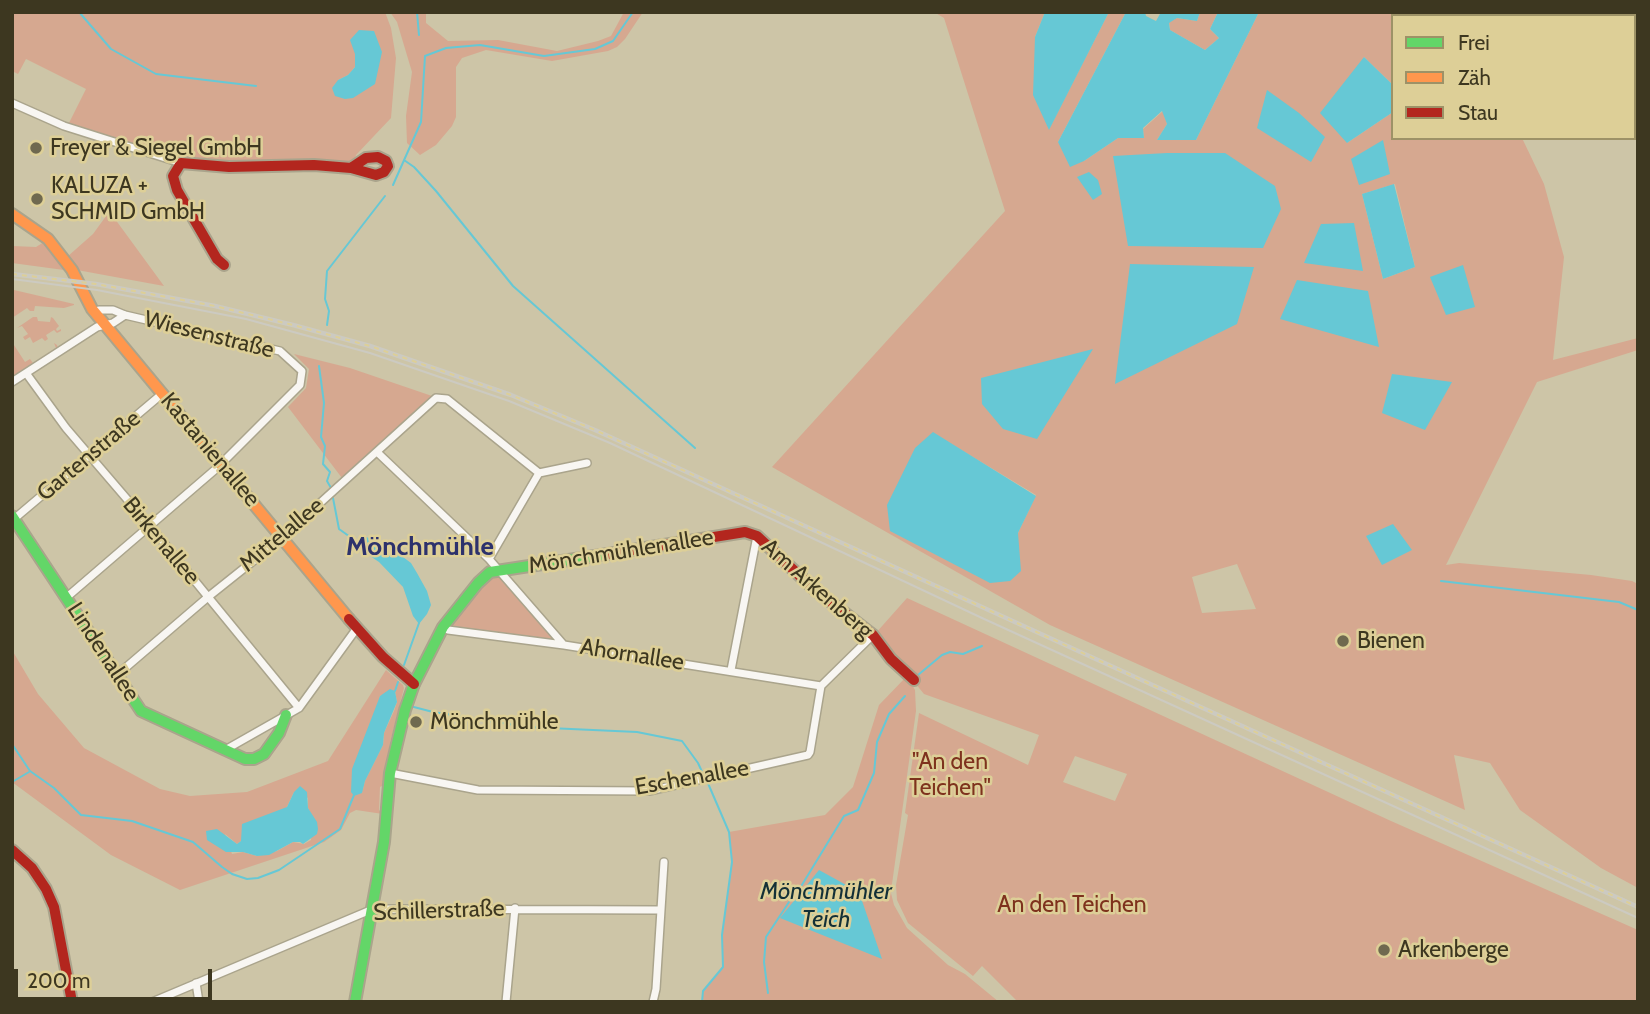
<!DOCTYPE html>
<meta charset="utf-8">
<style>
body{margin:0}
#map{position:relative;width:1650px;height:1014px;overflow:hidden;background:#cdc5a7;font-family:Cabin,sans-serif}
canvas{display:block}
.frame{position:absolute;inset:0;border:14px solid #3d3720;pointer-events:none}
.legend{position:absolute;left:1391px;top:14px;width:245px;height:126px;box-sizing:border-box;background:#ddcf97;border:2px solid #9d9267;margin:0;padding:9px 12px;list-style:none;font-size:21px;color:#3d3720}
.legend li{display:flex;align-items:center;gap:14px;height:35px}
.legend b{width:35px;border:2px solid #9d9267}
.scale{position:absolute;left:14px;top:969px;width:198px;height:32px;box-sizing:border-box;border:4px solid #3d3720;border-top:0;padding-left:9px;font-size:21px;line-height:24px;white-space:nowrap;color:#3d3720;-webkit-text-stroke:5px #ddcf97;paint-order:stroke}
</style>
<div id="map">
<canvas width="1650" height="1014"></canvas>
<div class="frame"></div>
<ul class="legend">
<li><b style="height:9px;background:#63d668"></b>Frei</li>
<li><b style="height:9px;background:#ff974d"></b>Zäh</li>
<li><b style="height:9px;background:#b3261e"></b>Stau</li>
</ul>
<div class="scale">200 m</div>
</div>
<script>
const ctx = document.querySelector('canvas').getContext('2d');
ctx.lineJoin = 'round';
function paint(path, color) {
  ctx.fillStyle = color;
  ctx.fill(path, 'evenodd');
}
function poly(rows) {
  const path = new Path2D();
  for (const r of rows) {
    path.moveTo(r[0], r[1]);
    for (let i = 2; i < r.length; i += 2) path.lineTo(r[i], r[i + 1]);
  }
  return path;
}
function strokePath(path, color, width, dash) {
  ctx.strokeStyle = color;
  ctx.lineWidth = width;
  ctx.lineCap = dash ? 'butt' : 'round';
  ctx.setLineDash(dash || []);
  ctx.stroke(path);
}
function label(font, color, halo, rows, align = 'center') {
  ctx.font = font + ' Cabin,sans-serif';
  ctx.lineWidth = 5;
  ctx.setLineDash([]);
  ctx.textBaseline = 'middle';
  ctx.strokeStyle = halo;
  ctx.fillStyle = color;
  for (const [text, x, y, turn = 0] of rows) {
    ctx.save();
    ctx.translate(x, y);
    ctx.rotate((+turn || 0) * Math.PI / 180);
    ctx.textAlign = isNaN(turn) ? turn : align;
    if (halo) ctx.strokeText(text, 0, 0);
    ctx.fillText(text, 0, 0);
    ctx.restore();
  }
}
const green = poly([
 [12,12,385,12,391,28,396,58,391,118,356,155,352,168,197,164,67,127,86,89,26,59,18,74,12,71],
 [355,54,375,84,338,80,348,75,355,67],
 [390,12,426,12,426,23,448,41,498,40,557,51,598,41,611,36,624,12,643,12,625,39,617,47,608,51,552,61,486,50,462,58,456,67,456,117,452,126,436,145,420,155,407,143,406,116,412,72,397,22],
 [934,12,1045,12,1035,37,1049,129,1109,12,1126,12,1058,142,1084,161,1118,138,1144,138,1143,129,1163,111,1167,124,1157,140,1196,140,1259,12,1456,12,1458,16,1393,16,1393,85,1364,57,1347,143,1393,112,1393,138,1522,138,1544,184,1564,257,1553,360,1638,338,1638,350,1537,382,1446,565,1459,563,1591,575,1632,581,1638,584,1638,888,1601,868,1520,810,1490,763,1454,755,1465,810,1050,625,772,467,1005,211,944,18],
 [1395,184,1415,267,1383,279,1362,194],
 [933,433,1036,495,1018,533],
 [1237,564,1256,609,1202,613,1192,577],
 [1200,12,1218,12,1210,29,1219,38,1205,50,1170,30,1169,22,1177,18,1197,21],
 [109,212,115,219,164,286,77,270,67,257,93,234],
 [44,242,65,268,64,270,12,263,12,246,36,247],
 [14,290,74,304,74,305,64,308,35,306,34,311,30,311,27,308,12,318],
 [33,317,37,317,38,321,50,322,51,317,53,318,59,326,56,329,57,331,61,329,61,331,57,333,54,330,46,335,48,339,45,341,42,338,33,343,30,337,25,340,23,337,28,334,22,326,17,328],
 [12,342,25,362,30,359,33,363,56,348,54,343,57,345,58,349,12,379],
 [294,354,350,368,432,396,342,478,288,407,306,388,309,369],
 [500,572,562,645,443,626,479,583],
 [907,598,1391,821,1638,930,1638,1002,1018,1002,982,966,973,976,908,923,897,900,896,885,908,815,905,813,919,713,1028,765,1039,735,924,694,875,634],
 [1075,756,1127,774,1115,801,1063,782],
 [12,650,38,694,84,748,160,789,190,796,247,792,328,761,386,670,403,685,404,688,390,743,384,785,380,787,379,810,383,814,356,810,350,813,341,830,324,842,180,890,111,855,12,782],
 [395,691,397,702,394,711,384,733,383,745,365,781,362,793,380,696],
 [294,792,308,798,308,808,313,818,311,840,304,844,293,842,277,851,257,856,243,852,232,854,225,834,237,844,287,807],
 [907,676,915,690,916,711,892,884,891,893,894,905,907,928,948,965,965,974,999,1002,702,1002,703,991,723,966,722,935,732,862,729,832,825,815,853,787,879,705]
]);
const water = poly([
 [1045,12,1109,12,1049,130,1033,95,1035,37],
 [1126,12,1145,12,1146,16,1156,21,1161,12,1200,12,1197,21,1177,18,1169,23,1170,30,1205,50,1219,38,1210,29,1218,12,1259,12,1196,140,1157,140,1167,124,1162,111,1143,128,1144,138,1118,138,1084,161,1070,167,1058,142],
 [359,30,374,31,382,52,375,84,353,98,345,99,335,96,332,88,338,80,348,75,355,67,355,54,350,40],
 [1364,57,1393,85,1393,112,1347,143,1320,113],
 [1267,90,1299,113,1325,137,1311,162,1257,128],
 [1383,140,1390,174,1359,185,1351,159],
 [1167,153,1225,153,1275,186,1281,209,1263,248,1128,246,1113,156],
 [1089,172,1098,180,1102,194,1093,200,1077,177],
 [1394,184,1415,267,1383,279,1362,194],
 [1354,223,1363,271,1304,263,1321,224],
 [1130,264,1254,267,1237,324,1115,384],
 [1463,265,1475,307,1446,315,1430,277],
 [1297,280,1368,291,1379,347,1280,319],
 [1093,349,1037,439,1003,429,982,404,981,378],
 [1392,374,1452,382,1425,430,1382,413],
 [933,432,1036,496,1018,533,1021,571,1010,581,990,583,890,531,887,505,915,448],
 [1393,524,1412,550,1382,565,1366,536],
 [365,537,375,539,391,548,411,563,417,573,427,591,431,605,427,614,419,624,413,616,403,587,379,562,364,552,359,544],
 [390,689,395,691,397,702,384,733,383,745,365,781,362,793,354,796,351,792,352,769,380,696],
 [300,786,307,792,308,808,317,822,318,829,317,834,303,844,300,842,293,842,269,855,257,856,243,852,226,852,207,840,206,831,217,829,237,844,241,841,242,824,287,807,294,792],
 [819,870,859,892,882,959,780,918]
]);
const stream = poly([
 [79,12,111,49,156,74,256,86],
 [417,12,419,35],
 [404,160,414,167,436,191,513,286,695,448],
 [393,185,421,122,425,56,446,48,480,45,544,56,595,49,613,41,633,12],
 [327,325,329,311,325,299,327,271,385,196],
 [319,366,324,403,321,437,325,446,323,464,330,472,327,481,331,488],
 [333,498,339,529,360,544],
 [1441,581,1619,602,1638,610],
 [404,665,419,623],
 [918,675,942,655,950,652,963,654,982,646],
 [395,691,398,682],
 [410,706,433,712,527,727,637,732,682,741,698,763,704,776],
 [12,744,30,771,54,788,81,815,132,821,193,842,222,867,232,874,247,879,258,878,279,870,340,829,354,795],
 [12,782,29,772],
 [797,893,844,816,858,810,874,773,877,742,889,714,905,696],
 [768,993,764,962,766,937,789,902],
 [702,1002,703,991,723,967,722,935,732,862,729,832,707,781]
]);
const street = poly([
 [12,103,64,126,181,163],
 [26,373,66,428,150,526,299,708],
 [12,382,97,327,113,323,125,315],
 [377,452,489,559,563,644],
 [14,519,163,393],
 [489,559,539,473,587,463],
 [67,597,217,468,300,385,302,371,280,351,125,315,113,310,99,310,95,312],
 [443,627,448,630,564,645,821,686],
 [731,670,757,536],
 [117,675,208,597,277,542,436,398,447,399,539,473],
 [225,750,299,708,357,628],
 [390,773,478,790,649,791,808,755,810,752,821,686,873,635],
 [196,983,199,1002],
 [152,1002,373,909,660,910],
 [506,1002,515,908],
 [653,1002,656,989,664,862]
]);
const fast = poly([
 [12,516,141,711,245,759,254,759,264,754,279,733,286,715],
 [355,1002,384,842,390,773,405,710,414,684,443,627,478,583,490,572,608,554]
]);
const slow = poly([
 [12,214,48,239,72,270,92,309,349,619]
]);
const jam = poly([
 [224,265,217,259,177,190,173,176,181,163,229,167,314,165,351,168,366,158,378,157,386,161,388,166,384,172,376,175,351,168],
 [608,554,745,532,757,536,814,589,873,635,891,659,914,680],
 [349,619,383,657,414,684],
 [12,850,32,868,46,889,54,907,72,1002]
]);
const tram = poly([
 [12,279,97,290,246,319,370,353,509,401,610,443,982,618,1638,918]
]);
const rail = poly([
 [12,274,96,284,215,306,293,325,370,346,511,395,595,430,1638,907]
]);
const markers = [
 [36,148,7,"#6f694f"],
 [37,199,7,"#6f694f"],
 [1343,641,7,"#6f694f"],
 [416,722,7,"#6f694f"],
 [1384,950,7,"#6f694f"]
];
const poiNames = [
 ["Freyer & Siegel GmbH",50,148],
 ["KALUZA +",51,186],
 ["SCHMID GmbH",51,212],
 ["Bienen",1357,641],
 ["Mönchmühle",430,722],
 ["Arkenberge",1398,950]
];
const streetNames = [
 ["Wiesenstraße",209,335,14],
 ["Kastanienallee",210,450,50],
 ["Gartenstraße",89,456,-40],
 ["Mittelallee",282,535,-40],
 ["Birkenallee",161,541,50],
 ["Mönchmühlenallee",621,552,-9],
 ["Am Arkenberg",817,589,41],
 ["Lindenallee",103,652,57],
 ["Ahornallee",632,655,9],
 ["Eschenallee",692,778,-10],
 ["Schillerstraße",439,911,-2]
];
const parkNames = [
 ["\"An den",950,762],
 ["Teichen\"",950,788],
 ["An den Teichen",1072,905]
];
const waterNames = [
 ["Mönchmühler",826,892],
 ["Teich",826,920]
];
const quarterNames = [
 ["Mönchmühle",420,547]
];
paint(green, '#d6a890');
paint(water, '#66c8d5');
strokePath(stream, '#66c8d5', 2);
strokePath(street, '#aaa48c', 10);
strokePath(fast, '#aaa48c', 14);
strokePath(slow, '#aaa48c', 14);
strokePath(jam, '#aaa48c', 14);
strokePath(street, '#f8f6f2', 7);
strokePath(fast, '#63d668', 10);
strokePath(slow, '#ff974d', 10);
strokePath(jam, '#b3261e', 10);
strokePath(tram, '#cccac1', 2);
strokePath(rail, '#cccac1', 4.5);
strokePath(rail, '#ddcf97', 2, [5]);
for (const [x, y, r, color] of markers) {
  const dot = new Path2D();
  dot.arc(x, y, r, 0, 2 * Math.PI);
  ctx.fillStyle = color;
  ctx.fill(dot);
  strokePath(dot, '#ddcf97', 2.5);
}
label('23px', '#3d3720', '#ddcf97', poiNames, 'left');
label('23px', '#3d3720', '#ddcf97', streetNames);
label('23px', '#7e321d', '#ddcf97', parkNames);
label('italic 24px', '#133037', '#ddcf97', waterNames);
label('bold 26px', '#2d326c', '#ddcf97', quarterNames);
</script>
